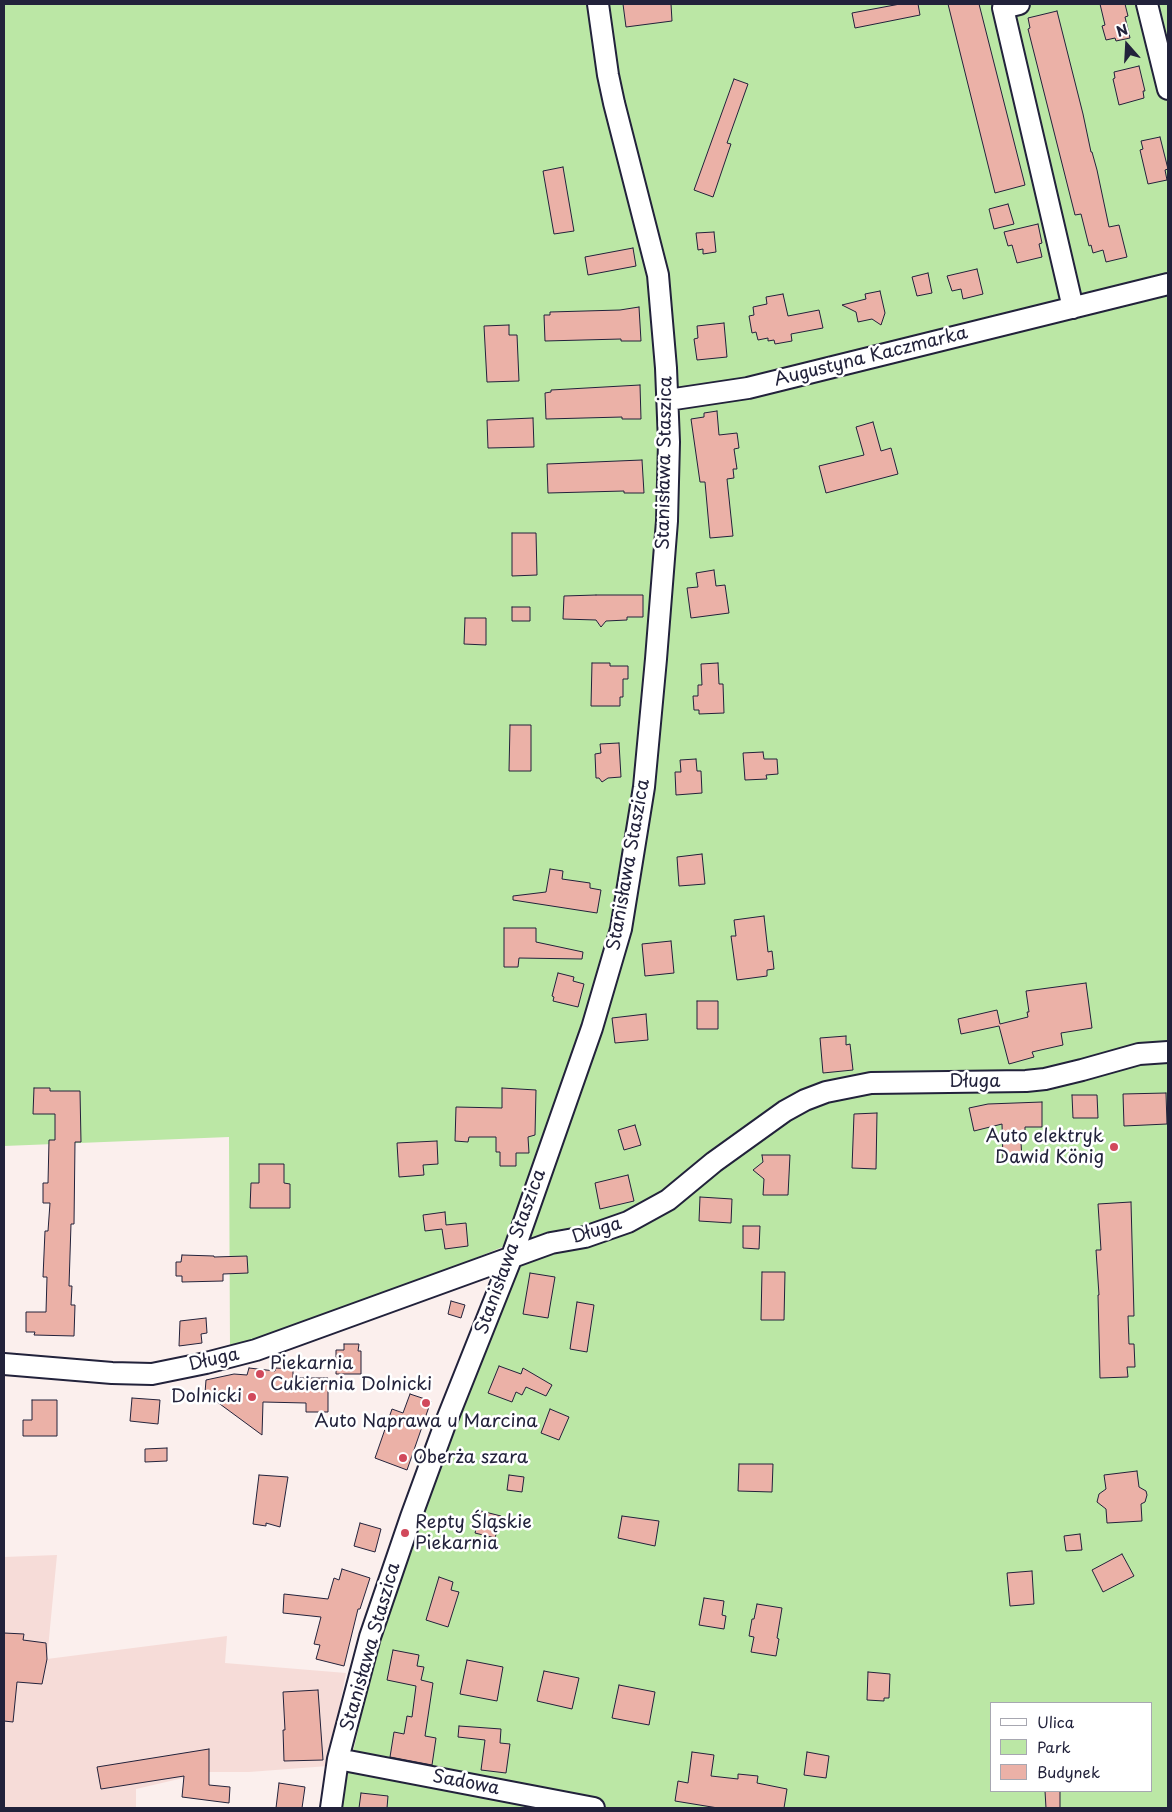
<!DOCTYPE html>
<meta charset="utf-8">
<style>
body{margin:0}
#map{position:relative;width:1172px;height:1812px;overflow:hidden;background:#fbefed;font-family:"Playpen Sans",sans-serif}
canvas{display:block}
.frame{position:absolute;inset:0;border:5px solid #22223b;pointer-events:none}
.legend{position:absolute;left:990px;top:1702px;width:162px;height:90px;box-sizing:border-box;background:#fff;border:1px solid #a7a7b1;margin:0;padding:6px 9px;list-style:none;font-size:15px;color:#22223b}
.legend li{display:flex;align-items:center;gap:10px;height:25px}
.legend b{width:25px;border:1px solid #a7a7b1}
.north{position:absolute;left:1102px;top:20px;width:50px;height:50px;-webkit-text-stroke:4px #fff;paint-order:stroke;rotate:341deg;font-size:14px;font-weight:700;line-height:20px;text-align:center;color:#22223b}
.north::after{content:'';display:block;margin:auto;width:18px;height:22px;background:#22223b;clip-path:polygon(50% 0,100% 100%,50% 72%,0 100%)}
</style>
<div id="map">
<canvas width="1172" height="1812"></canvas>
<div class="frame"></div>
<ul class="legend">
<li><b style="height:6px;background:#fff"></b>Ulica</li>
<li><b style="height:14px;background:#bbe7a5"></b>Park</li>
<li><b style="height:14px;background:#ebb1a7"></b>Budynek</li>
</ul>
<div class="north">N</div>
</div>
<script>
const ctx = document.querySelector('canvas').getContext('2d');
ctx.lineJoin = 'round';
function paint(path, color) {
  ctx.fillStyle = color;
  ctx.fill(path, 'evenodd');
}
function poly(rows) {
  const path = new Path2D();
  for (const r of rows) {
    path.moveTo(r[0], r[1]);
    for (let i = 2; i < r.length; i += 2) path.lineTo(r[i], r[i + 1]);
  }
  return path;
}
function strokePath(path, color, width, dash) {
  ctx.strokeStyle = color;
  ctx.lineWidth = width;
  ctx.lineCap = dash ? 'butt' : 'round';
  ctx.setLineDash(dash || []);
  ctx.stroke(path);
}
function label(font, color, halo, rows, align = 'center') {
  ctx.font = font + ' "Playpen Sans",sans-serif';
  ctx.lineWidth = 5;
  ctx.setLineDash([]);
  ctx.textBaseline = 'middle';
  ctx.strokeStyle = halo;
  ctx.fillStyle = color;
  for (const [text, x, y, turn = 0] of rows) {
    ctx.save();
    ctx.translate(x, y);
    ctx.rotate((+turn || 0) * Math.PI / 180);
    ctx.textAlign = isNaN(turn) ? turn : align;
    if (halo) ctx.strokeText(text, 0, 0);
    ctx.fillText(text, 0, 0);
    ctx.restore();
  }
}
const built = poly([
 [57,1555,47,1659,227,1636,225,1663,346,1673,328,1766,249,1772,209,1772,136,1789,136,1808,4,1808,4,1557]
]);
const green = poly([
 [4,4,1168,4,1168,1808,340,1808,387,1605,522,1239,295,1332,230,1349,229,1137,4,1146],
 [991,1703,1151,1703,1151,1791,991,1791]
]);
const building = poly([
 [623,4,671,4,672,21,626,27,623,4],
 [900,4,918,4,920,15,855,28,852,13,900,4],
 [948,4,979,4,1025,185,995,193,948,4],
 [1100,4,1125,4,1128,16,1125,17,1130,38,1116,41,1115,38,1106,40,1102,26,1105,25,1100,4],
 [1057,11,1083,114,1091,152,1092,152,1097,170,1109,227,1119,225,1127,257,1106,262,1103,250,1093,253,1091,245,1089,246,1081,214,1075,215,1028,29,1030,28,1028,18,1057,11],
 [1139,66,1145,91,1143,91,1144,98,1119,105,1113,79,1115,78,1114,72,1139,66],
 [734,79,748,84,727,143,731,144,713,197,694,190,734,79],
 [1160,137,1168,169,1165,170,1167,180,1148,184,1140,150,1143,149,1141,141,1160,137],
 [563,167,574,231,554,234,543,171,563,167],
 [1008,204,1014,224,994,229,989,209,1008,204],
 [1038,224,1042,243,1039,244,1042,257,1017,263,1012,245,1008,246,1004,232,1038,224],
 [714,232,716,252,703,254,703,249,698,250,696,233,714,232],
 [633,248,636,266,588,275,585,257,633,248],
 [977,269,983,294,963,299,961,289,952,291,947,276,977,269],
 [928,273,932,293,917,296,912,277,928,273],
 [880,291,885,313,881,325,872,319,858,322,856,312,842,305,866,299,865,294,880,291],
 [783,294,788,316,819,310,823,328,791,334,792,341,775,344,774,340,768,341,768,338,758,340,756,332,752,333,749,316,754,315,753,307,767,304,766,297,783,294],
 [639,307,641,341,621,341,621,339,545,341,544,315,550,315,550,312,620,310,639,307],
 [724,323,727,357,697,360,694,339,698,338,697,326,724,323],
 [509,325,509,335,517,335,519,381,487,382,484,326,509,325],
 [640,385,641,419,622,419,622,417,546,419,545,393,551,392,551,390,640,385],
 [717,411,719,435,737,433,739,448,734,449,737,469,733,469,734,478,727,479,733,536,710,538,705,482,700,482,691,419,704,417,704,413,717,411],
 [533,418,534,447,488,448,487,420,533,418],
 [873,422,881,451,891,448,898,474,826,493,819,466,864,455,856,427,873,422],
 [642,460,644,493,624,493,624,491,548,493,547,464,642,460],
 [512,533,536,533,537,575,512,576,512,533],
 [714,570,716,586,725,585,729,613,691,618,687,588,698,587,696,573,714,570],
 [596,595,643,595,643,617,627,617,627,620,606,621,601,627,596,620,563,619,564,596,596,595],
 [512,607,530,607,530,621,512,621,512,607],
 [465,618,486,618,486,645,464,644,465,618],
 [592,663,610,663,610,666,628,666,628,679,623,679,623,697,620,697,620,706,591,706,592,663],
 [718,663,719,684,723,684,724,713,699,714,699,710,694,710,693,696,698,696,698,685,702,685,701,664,718,663],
 [510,725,531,725,531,771,509,771,510,725],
 [619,743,621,777,608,778,602,782,599,778,596,778,595,754,601,753,600,744,619,743],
 [763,752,764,759,777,759,778,774,766,775,767,779,745,780,743,753,763,752],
 [696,759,697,771,701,771,702,793,676,795,675,772,681,772,680,760,696,759],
 [702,854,705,884,679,886,677,857,702,854],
 [550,869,563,871,562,879,590,883,590,888,601,890,597,913,513,900,513,896,546,892,550,869],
 [764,916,768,952,772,951,774,969,767,970,767,976,737,980,731,936,736,936,734,920,764,916],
 [504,928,536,928,536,942,583,952,582,959,519,958,518,967,504,967,504,928],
 [671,941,674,973,645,976,642,944,671,941],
 [558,973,574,977,573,981,584,984,578,1007,553,1001,554,997,552,996,558,973],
 [1086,983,1092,1028,1061,1033,1063,1045,1032,1052,1034,1057,1009,1064,999,1026,961,1034,958,1019,997,1010,1000,1024,1028,1017,1027,1012,1029,1012,1026,991,1086,983],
 [697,1001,718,1001,718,1029,697,1029,697,1001],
 [646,1014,648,1040,615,1043,612,1018,646,1014],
 [846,1036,846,1045,850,1044,853,1070,823,1073,820,1038,846,1036],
 [34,1088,50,1088,50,1091,80,1091,81,1142,75,1142,74,1224,71,1224,69,1286,72,1286,71,1305,75,1305,74,1336,34,1335,35,1332,26,1332,26,1312,46,1312,47,1277,43,1277,45,1231,48,1231,50,1203,43,1203,43,1183,48,1183,49,1140,55,1140,55,1114,33,1114,34,1088],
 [502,1088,536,1090,535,1135,528,1137,529,1153,516,1153,516,1166,500,1166,500,1152,496,1152,496,1137,469,1137,468,1142,455,1141,456,1107,502,1108,502,1088],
 [1166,1093,1167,1124,1124,1126,1123,1094,1166,1093],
 [1072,1095,1097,1095,1098,1118,1073,1118,1072,1095],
 [1042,1102,1042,1127,1025,1127,1025,1142,1021,1142,1022,1160,1003,1160,1002,1124,974,1131,969,1108,988,1104,1042,1102],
 [877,1113,876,1169,852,1168,854,1114,877,1113],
 [635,1125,641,1145,624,1150,618,1130,635,1125],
 [437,1141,438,1164,423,1165,424,1175,399,1177,397,1143,437,1141],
 [762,1155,790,1155,788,1195,763,1195,764,1179,753,1170,763,1162,762,1155],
 [259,1164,284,1164,284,1183,290,1184,290,1208,250,1208,251,1183,259,1183,259,1164],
 [628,1175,634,1201,600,1209,595,1183,628,1175],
 [700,1197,732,1199,731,1223,699,1221,700,1197],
 [1131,1202,1134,1316,1128,1316,1129,1344,1134,1344,1135,1367,1127,1367,1128,1377,1100,1378,1098,1295,1099,1295,1096,1250,1101,1250,1098,1204,1131,1202],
 [445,1212,446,1225,466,1223,468,1246,445,1249,442,1229,425,1231,423,1215,445,1212],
 [743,1226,760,1226,759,1249,743,1248,743,1226],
 [182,1255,214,1256,214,1257,247,1256,248,1273,223,1274,223,1281,182,1282,182,1276,176,1276,176,1262,181,1262,182,1255],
 [762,1272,785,1272,784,1320,761,1320,762,1272],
 [530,1273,555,1277,548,1318,523,1314,530,1273],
 [451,1301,465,1305,461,1318,448,1314,451,1301],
 [577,1302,594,1305,587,1352,570,1349,577,1302],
 [206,1318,207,1333,201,1334,202,1343,179,1346,180,1321,206,1318],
 [344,1344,359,1344,358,1351,361,1351,361,1374,336,1374,336,1350,344,1350,344,1344],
 [499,1366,521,1374,523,1368,552,1385,546,1396,526,1387,522,1395,516,1392,512,1402,488,1393,499,1366],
 [249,1368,275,1371,276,1368,293,1369,293,1378,328,1378,328,1412,306,1412,306,1403,263,1402,262,1435,205,1393,206,1380,234,1374,247,1375,249,1368],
 [410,1394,431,1401,407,1470,375,1458,392,1409,403,1413,410,1394],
 [132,1398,160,1400,158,1424,130,1421,132,1398],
 [32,1400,57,1400,57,1436,23,1436,23,1420,32,1420,32,1400],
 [550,1409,569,1417,559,1440,541,1433,550,1409],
 [167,1448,167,1461,145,1462,145,1449,167,1448],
 [739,1464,773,1464,772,1492,738,1491,739,1464],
 [1137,1471,1139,1487,1146,1491,1147,1495,1145,1502,1141,1504,1142,1521,1107,1523,1106,1509,1097,1502,1099,1494,1106,1489,1104,1475,1137,1471],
 [259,1475,288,1477,280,1527,266,1523,266,1526,253,1524,259,1475],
 [509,1475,524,1477,522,1492,507,1490,509,1475],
 [481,1511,501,1516,495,1538,475,1533,481,1511],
 [622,1516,659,1521,655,1546,618,1538,622,1516],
 [360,1523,381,1529,375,1552,354,1546,360,1523],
 [1080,1534,1082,1550,1066,1551,1064,1536,1080,1534],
 [1122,1554,1134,1576,1103,1592,1092,1570,1122,1554],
 [342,1569,370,1578,360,1609,358,1609,344,1666,316,1659,320,1645,314,1644,321,1617,283,1613,284,1594,328,1599,334,1578,339,1580,342,1569],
 [1032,1571,1034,1604,1010,1606,1007,1573,1032,1571],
 [439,1577,453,1582,451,1590,459,1592,448,1627,426,1620,439,1577],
 [704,1598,724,1601,722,1615,726,1616,724,1629,699,1625,704,1598],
 [757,1604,782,1608,777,1638,779,1639,776,1656,751,1652,754,1637,749,1636,752,1619,754,1619,757,1604],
 [4,1633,24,1634,23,1640,46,1643,47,1659,42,1684,17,1682,13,1722,4,1721,4,1633],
 [393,1650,419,1655,417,1666,424,1667,421,1680,433,1683,425,1736,436,1738,432,1765,390,1757,394,1732,404,1734,407,1716,412,1717,416,1686,387,1680,393,1650],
 [467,1660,503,1667,497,1701,460,1694,467,1660],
 [544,1671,579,1678,572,1709,537,1701,544,1671],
 [868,1672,890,1674,889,1698,884,1698,884,1701,867,1700,868,1672],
 [619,1685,655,1692,649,1725,612,1718,619,1685],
 [318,1690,323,1760,284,1761,283,1730,285,1730,283,1692,318,1690],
 [459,1726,501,1729,500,1743,510,1744,506,1773,481,1770,485,1740,458,1737,459,1726],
 [209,1749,209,1785,230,1787,229,1803,182,1797,184,1776,101,1789,97,1767,209,1749],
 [692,1752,714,1755,711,1776,738,1779,738,1774,758,1776,757,1783,787,1789,784,1808,718,1808,675,1801,678,1781,688,1783,692,1752],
 [807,1752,829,1756,826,1778,804,1775,807,1752],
 [279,1783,305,1787,302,1808,276,1808,279,1783],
 [1045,1791,1060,1791,1060,1808,1046,1808,1045,1791],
 [361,1793,388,1796,387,1808,359,1808,361,1793]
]);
const street = poly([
 [1019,4,1003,8,1073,308],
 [1147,4,1168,89],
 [668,400,748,388,1168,284],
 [4,1364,112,1373,152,1374,206,1363,256,1350,551,1243,585,1237,628,1222,668,1200,714,1162,785,1111,805,1100,826,1092,871,1083,1026,1081,1045,1079,1082,1070,1139,1054,1168,1052],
 [338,1759,594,1808],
 [331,1808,338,1759,370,1637,411,1517,444,1427,511,1259,592,1028,621,929,644,787,656,659,667,521,669,442,666,368,658,275,614,103,608,75,598,4]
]);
const markers = [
 [1114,1147,5,"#d1495b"],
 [260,1374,5,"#d1495b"],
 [252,1397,5,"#d1495b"],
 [426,1403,5,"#d1495b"],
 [403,1458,5,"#d1495b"],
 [405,1533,5,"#d1495b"]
];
const streetNames = [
 ["Augustyna Kaczmarka",871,357,-14],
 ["Stanisława Staszica",665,463,-89],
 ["Stanisława Staszica",629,865,-80],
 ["Długa",975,1082],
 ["Długa",597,1231,-17],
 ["Stanisława Staszica",511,1252,-70],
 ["Długa",214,1360,-13],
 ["Stanisława Staszica",371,1647,-74],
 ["Sadowa",466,1783,11]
];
const poiNames = [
 ["Auto elektryk",1104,1137,"right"],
 ["Dawid König",1104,1158,"right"],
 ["Piekarnia",270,1364],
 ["Cukiernia Dolnicki",270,1385],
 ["Dolnicki",242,1397,"right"],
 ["Auto Naprawa u Marcina",426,1422,"center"],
 ["Oberża szara",413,1458],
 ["Repty Śląskie",415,1523],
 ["Piekarnia",415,1544]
];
paint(built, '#f6dcd8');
paint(green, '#bbe7a5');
paint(building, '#ebb1a7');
strokePath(building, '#22223b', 1);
strokePath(street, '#22223b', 24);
strokePath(street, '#fff', 20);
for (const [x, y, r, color] of markers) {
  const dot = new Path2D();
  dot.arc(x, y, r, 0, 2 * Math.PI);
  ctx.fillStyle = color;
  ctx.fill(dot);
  strokePath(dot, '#fff', 2);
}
label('18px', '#22223b', '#fff', streetNames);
label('18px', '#22223b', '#fff', poiNames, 'left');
</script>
